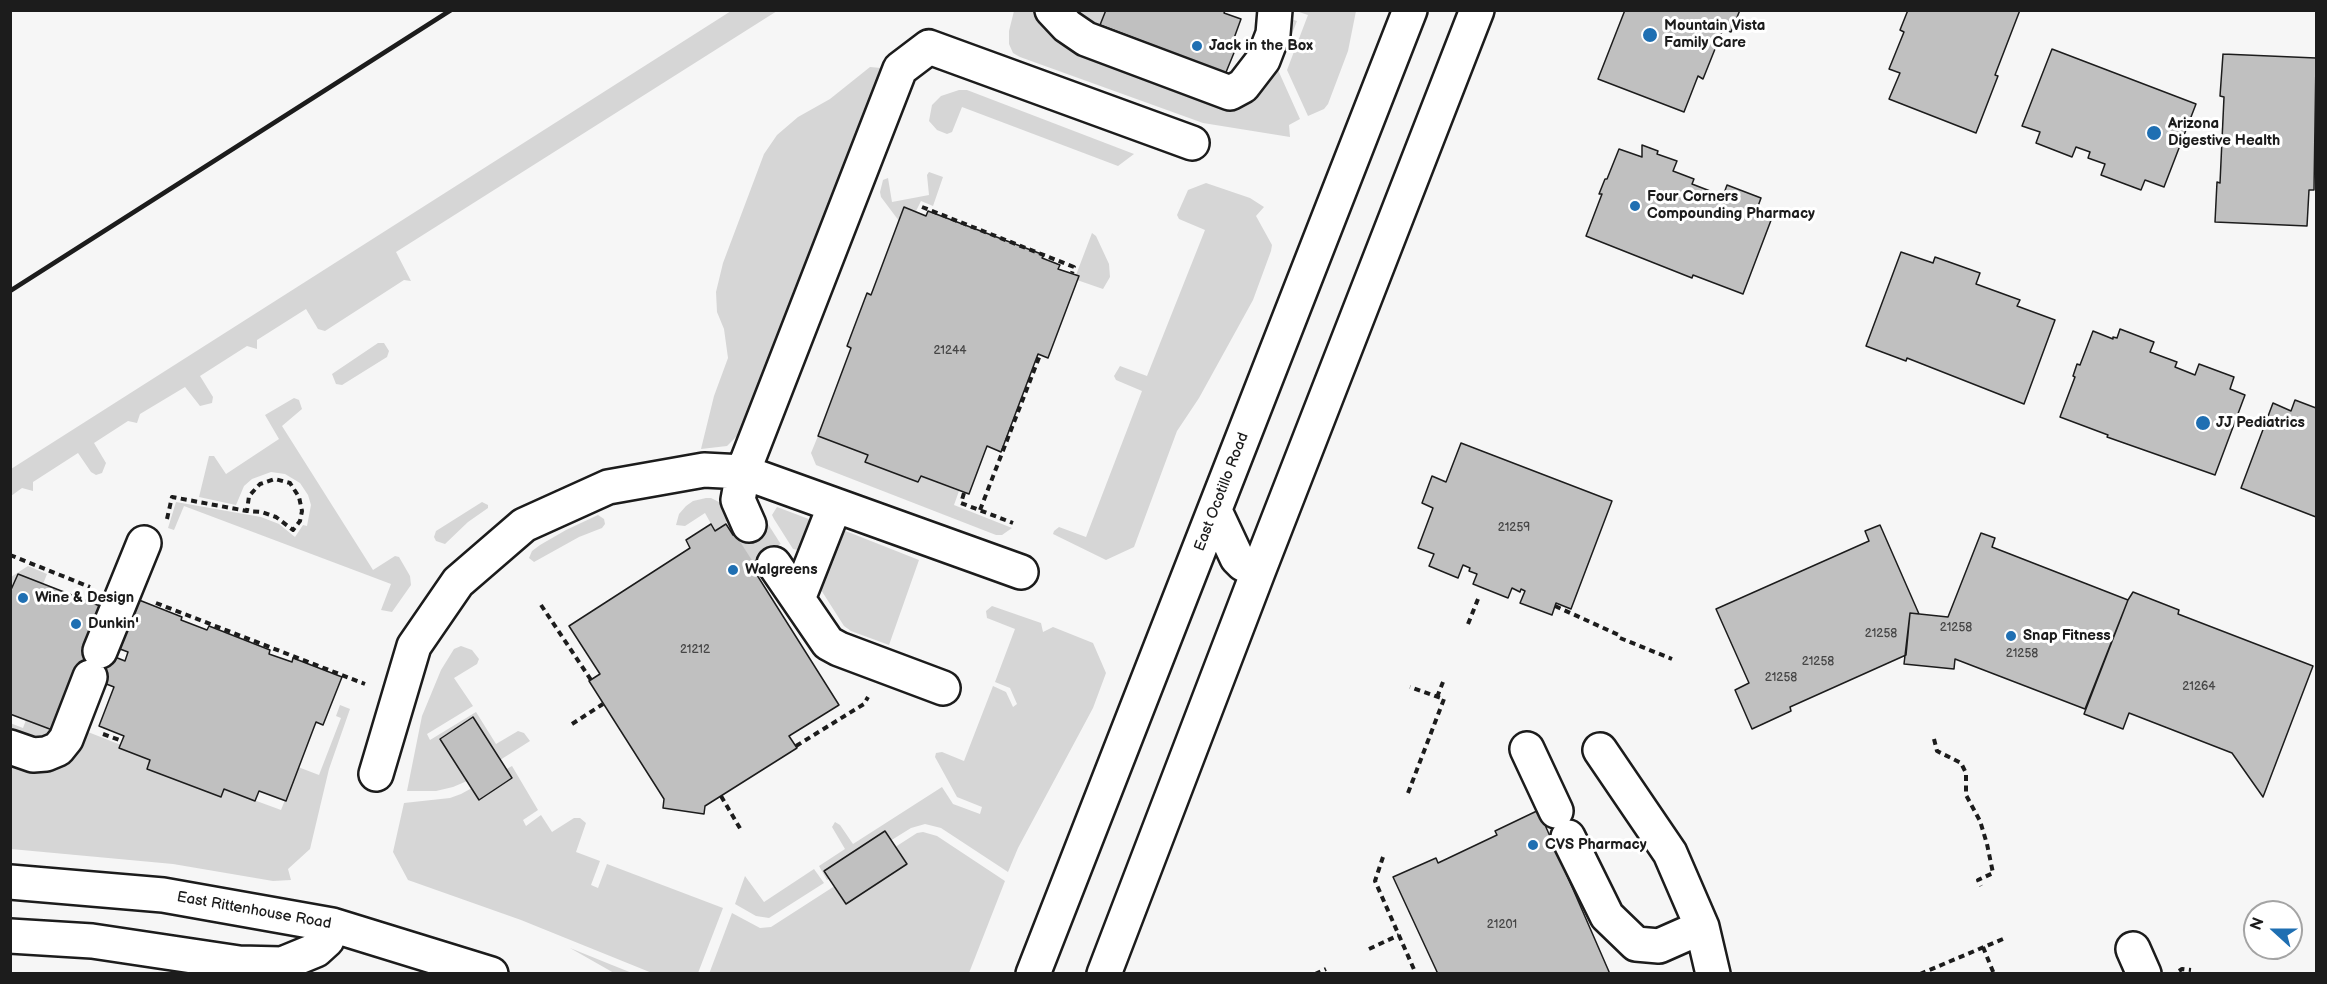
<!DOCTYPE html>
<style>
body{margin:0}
#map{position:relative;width:2327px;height:984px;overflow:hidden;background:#f6f6f6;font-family:"Balsamiq Sans",sans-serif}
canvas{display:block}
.frame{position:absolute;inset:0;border:12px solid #1c1c1c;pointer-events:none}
.north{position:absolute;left:2243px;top:900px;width:60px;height:60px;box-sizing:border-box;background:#fff;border:2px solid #a4a4a4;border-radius:50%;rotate:291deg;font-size:16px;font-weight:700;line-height:24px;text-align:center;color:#1c1c1c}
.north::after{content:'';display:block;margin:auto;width:21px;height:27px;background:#1f6fb2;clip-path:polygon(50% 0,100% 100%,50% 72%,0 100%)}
</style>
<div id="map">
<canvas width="2327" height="984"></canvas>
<div class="frame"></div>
<div class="north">N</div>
</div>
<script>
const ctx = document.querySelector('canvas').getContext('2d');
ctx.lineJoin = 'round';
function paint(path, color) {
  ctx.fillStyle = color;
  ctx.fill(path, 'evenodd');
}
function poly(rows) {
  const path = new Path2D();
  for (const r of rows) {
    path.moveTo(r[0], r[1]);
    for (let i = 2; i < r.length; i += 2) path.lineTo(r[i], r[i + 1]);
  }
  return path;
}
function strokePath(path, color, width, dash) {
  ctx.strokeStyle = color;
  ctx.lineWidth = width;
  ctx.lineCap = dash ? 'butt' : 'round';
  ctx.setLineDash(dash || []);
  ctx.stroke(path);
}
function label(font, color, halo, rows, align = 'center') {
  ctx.font = font + ' "Balsamiq Sans",sans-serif';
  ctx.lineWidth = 6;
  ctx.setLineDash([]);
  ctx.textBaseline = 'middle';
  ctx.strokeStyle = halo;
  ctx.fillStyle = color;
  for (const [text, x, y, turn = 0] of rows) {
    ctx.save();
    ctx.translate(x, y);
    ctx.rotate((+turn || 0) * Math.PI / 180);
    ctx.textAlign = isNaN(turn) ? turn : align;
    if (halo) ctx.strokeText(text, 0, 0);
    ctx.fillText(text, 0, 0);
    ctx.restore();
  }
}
const green = poly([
 [731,11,777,11,396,252,411,281,404,280,325,331,318,329,306,309,257,340,257,349,247,346,200,376,213,397,212,403,200,406,185,387,140,414,137,423,128,421,94,443,106,463,102,473,96,475,91,472,78,453,33,482,33,491,22,488,11,496,11,469],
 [1014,11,1038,11,1226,100,1282,16,1297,21,1278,70,1300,119,1289,125,1290,137,1203,123,1020,57,1013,53,1009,44,1009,31],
 [1067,11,1106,11,1099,28],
 [1296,11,1356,11,1348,51,1328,104,1324,109,1308,116,1287,70,1308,15],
 [870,67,881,68,739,434,727,446,701,449,714,396,728,358,724,329,717,312,716,292,723,263,764,154,777,135,798,117,830,99],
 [959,90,967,90,1134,154,1118,166,962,107,952,132,947,134,937,130,929,121,932,105,941,96],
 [929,172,943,177,933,206,921,201,916,211,904,208,899,221,881,197,880,192,883,180,888,178,892,202,929,195,927,175],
 [1206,183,1250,198,1264,207,1256,216,1272,245,1271,251,1253,300,1199,398,1177,431,1134,547,1106,560,1053,534,1054,531,1059,527,1086,537,1142,391,1116,380,1114,376,1120,366,1147,376,1205,230,1179,219,1177,215,1188,190],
 [1092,233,1096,236,1109,264,1110,277,1103,289,1077,280,1079,276,1076,275],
 [378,343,384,343,389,351,387,357,342,385,336,384,332,374],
 [294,398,299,400,302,409,282,426,373,570,395,556,399,557,410,576,411,585,392,612,381,610,391,584,184,506,174,530,168,528,176,502,261,517,279,524,295,537,303,525,307,526,311,505,308,495,300,483,285,474,271,472,252,479,244,486,236,505,199,497,209,456,214,456,226,474,279,439,265,415],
 [818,436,868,455,865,461,918,482,921,476,959,491,954,505,1012,528,1002,535,996,535,816,465,811,453],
 [706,498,711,498,723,504,727,517,726,524,715,531,705,513,685,526,676,525,679,514,686,506,693,501],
 [482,502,488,505,488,508,468,522,445,544,436,541,434,537,436,531],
 [777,507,814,521,802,551,793,549,774,519,772,515],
 [598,515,604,519,605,524,602,528,579,537,534,562,529,558,532,551,540,545,566,530],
 [843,530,919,560,889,645,851,631,844,626,816,582],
 [28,566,47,574,43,584,11,592,11,577],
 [992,606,1041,623,1043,632,1053,627,1093,643,1106,673,1093,708,1018,848,1008,872,941,828,925,824,911,828,827,880,819,866,845,849,832,827,835,822,840,825,853,844,942,787,953,804,980,814,982,807,957,797,935,757,936,753,942,752,964,761,993,686,1006,692,1013,707,1017,704,1010,688,995,682,1015,629,987,618,986,611],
 [461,646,472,650,479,659,477,664,454,678,473,706,427,734,430,740,476,712,496,744,518,731,524,733,530,741,467,781,453,787,436,791,407,791,422,716,441,670,454,649],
 [101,682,107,684,88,732,121,745,120,748,150,760,147,769,221,797,224,789,281,810,298,767,319,775,341,718,336,716,340,705,350,709,329,769,310,849,288,869,291,880,273,881,173,864,11,849,10,760,24,765],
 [26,720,55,731,47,741,11,737,10,723,23,728],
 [512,766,538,810,523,820,526,826,541,815,552,832,574,818,580,818,586,823,576,852,600,861,591,885,598,888,607,864,723,908,698,973,652,973,521,920,408,880,393,852,404,803,450,798,461,794],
 [923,832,937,836,1005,881,969,973,709,974,732,913,760,928,771,927,917,833],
 [814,869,824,883,769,918,756,916,735,904,745,876,764,902],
 [570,948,612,965,632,973,614,973]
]);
const building = poly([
 [1106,10,1225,10,1224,13,1241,19,1233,41,1238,43,1222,82,1161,61,1165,50,1100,25,1106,10],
 [1625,10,1740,10,1731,32,1723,29,1703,79,1698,76,1684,112,1598,79,1625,10],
 [1908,10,2020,10,1995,75,1998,76,1976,133,1889,99,1900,73,1889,69,1904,32,1900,30,1908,10],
 [2052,49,2196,104,2164,187,2145,180,2141,190,2101,175,2105,164,2088,158,2090,152,2076,147,2072,157,2036,143,2040,132,2022,126,2052,49],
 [2223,54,2316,58,2314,190,2309,190,2307,226,2215,222,2217,182,2220,183,2224,97,2220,96,2223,54],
 [1642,145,1658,151,1657,154,1677,161,1673,171,1694,179,1692,184,1723,196,1727,185,1761,198,1757,209,1773,215,1743,294,1693,275,1692,278,1586,236,1602,194,1599,194,1605,179,1607,179,1619,149,1642,157,1642,145],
 [904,207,926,216,928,211,1044,255,1042,258,1060,265,1058,269,1079,276,1048,358,1038,354,1001,452,987,446,969,494,921,476,918,482,865,462,868,455,818,436,851,348,847,346,867,293,871,295,904,207],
 [1901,252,1933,263,1935,257,1980,273,1976,284,2020,300,2017,306,2055,320,2024,404,1907,358,1906,361,1866,346,1901,252],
 [2120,329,2154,342,2150,352,2177,362,2175,367,2195,375,2199,364,2234,377,2230,389,2245,395,2215,475,2107,437,2108,435,2060,417,2075,377,2073,376,2077,364,2080,365,2093,331,2113,339,2113,337,2117,338,2120,329],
 [2295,400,2316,408,2316,517,2241,488,2273,403,2291,411,2295,400],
 [1461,443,1612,501,1571,609,1556,603,1552,615,1520,603,1525,591,1521,589,1520,592,1512,588,1508,598,1473,584,1477,574,1469,571,1470,568,1463,565,1458,578,1429,566,1434,554,1418,548,1433,508,1422,503,1432,476,1446,482,1461,443],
 [760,518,785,558,757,575,839,705,789,736,797,748,705,806,704,814,663,808,664,799,589,681,600,674,569,626,690,548,686,540,711,524,715,531,726,524,733,535,760,518],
 [1880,525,1919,614,1910,613,1906,655,1790,707,1791,711,1752,729,1735,690,1749,683,1716,609,1869,541,1865,531,1880,525],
 [1981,533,1995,538,1992,547,2128,600,2085,709,1955,659,1954,669,1904,664,1910,613,1948,617,1981,533],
 [18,574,105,608,90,647,125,661,128,652,120,649,139,600,182,617,181,620,207,630,209,626,270,650,269,654,292,662,293,658,342,677,323,725,316,722,286,801,259,791,255,801,224,789,221,797,147,769,150,760,119,748,124,736,99,726,114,687,78,673,55,731,10,714,10,592,18,574],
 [2133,592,2179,610,2178,614,2313,666,2263,797,2232,753,2129,713,2123,729,2084,714,2128,600,2133,592],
 [473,717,512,778,479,800,440,739,473,717],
 [1541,809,1542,818,1610,974,1438,974,1393,877,1436,858,1438,863,1497,835,1495,831,1541,809],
 [885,831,907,864,846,904,824,871,885,831]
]);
const minorTunnel = poly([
 [749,525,774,564]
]);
const path = poly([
 [922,207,1074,267,1072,273],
 [964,493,961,503,1013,523],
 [980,510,1040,355],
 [167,519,172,497,247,511,262,512,276,517,293,530,300,521,302,511,299,497,290,483,275,479,260,484,249,496,247,511],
 [10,555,90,587],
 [156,603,365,684],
 [541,605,591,680],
 [1555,606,1621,636],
 [1468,624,1478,599],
 [1620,638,1672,659],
 [1437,697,1443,682],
 [572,724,603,704],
 [103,734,122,741],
 [1934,739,1937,751,1961,763,1966,773,1966,795,1980,821,1987,844,1993,873,1978,880,1981,886],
 [796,746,864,704,868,697],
 [1408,793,1444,699,1410,687],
 [721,796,741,830],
 [1383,857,1375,881,1416,974],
 [1983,947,1994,974],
 [1369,949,1399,935],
 [2179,971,2182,969,2191,970],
 [1315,974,1326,969],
 [1920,974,2003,939]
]);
const minor = poly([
 [1052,10,1067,26,1086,39,1230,93,1243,86,1263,60,1273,34,1275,10],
 [749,525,738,500,743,472,900,69,929,47,1192,143],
 [774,564,828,643,839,649,943,688],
 [798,599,835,505],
 [100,651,144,543],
 [10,747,33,755,46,754,58,749,66,739,90,677],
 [1527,749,1556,811],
 [1600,750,1670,853,1702,927,1713,974],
 [376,774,414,646,458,582,524,525,608,487,704,470,743,472,1021,572],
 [1568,837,1607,916,1636,944,1659,946,1702,927],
 [2133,949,2144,974]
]);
const major = poly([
 [1215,511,1237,558,1243,564,1258,572],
 [10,882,163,895,332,925,491,974],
 [10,936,92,941,239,963,282,964,316,950,327,940,332,925],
 [1033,974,1410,10],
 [1104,974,1258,572,1477,10]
]);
const rail = poly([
 [10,291,451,10]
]);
const markers = [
 [1650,35,8,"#1f6fb2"],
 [1197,46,6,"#1f6fb2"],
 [2154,133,8,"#1f6fb2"],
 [1635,206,6,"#1f6fb2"],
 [2203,423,8,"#1f6fb2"],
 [733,570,6,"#1f6fb2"],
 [23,598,6,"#1f6fb2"],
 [76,624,6,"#1f6fb2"],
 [2011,636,6,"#1f6fb2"],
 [1533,845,6,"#1f6fb2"]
];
const numberNames = [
 ["21244",950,351],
 ["21259",1514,528],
 ["21258",1956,628],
 ["21258",1881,634],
 ["21212",695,650],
 ["21258",2022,654],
 ["21258",1818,662],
 ["21258",1781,678],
 ["21264",2199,687],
 ["21201",1502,925]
];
const poiNames = [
 ["Mountain Vista",1664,26],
 ["Family Care",1664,43],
 ["Jack in the Box",1209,46],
 ["Arizona",2168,124],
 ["Digestive Health",2168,141],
 ["Four Corners",1647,197],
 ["Compounding Pharmacy",1647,214],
 ["JJ Pediatrics",2216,423],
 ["Walgreens",745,570],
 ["Wine & Design",35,598],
 ["Dunkin'",88,624],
 ["Snap Fitness",2023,636],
 ["CVS Pharmacy",1545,845]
];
const streetNames = [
 ["East Ocotillo Road",1222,492,-69],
 ["East Rittenhouse Road",254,911,10]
];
paint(green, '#d6d6d6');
paint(building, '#c0c0c0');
strokePath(building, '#1c1c1c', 1.5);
strokePath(minorTunnel, '#d5d5d5', 33, [33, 16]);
strokePath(minor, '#1c1c1c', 38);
strokePath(major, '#1c1c1c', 38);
strokePath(path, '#1c1c1c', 4, [6, 4.5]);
strokePath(minor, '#fff', 33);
strokePath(major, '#fff', 33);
strokePath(rail, '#1c1c1c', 4.5);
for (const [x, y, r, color] of markers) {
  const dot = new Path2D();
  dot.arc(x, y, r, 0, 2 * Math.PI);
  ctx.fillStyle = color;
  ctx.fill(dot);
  strokePath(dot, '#fff', 2);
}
label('12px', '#454545', null, numberNames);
label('bold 15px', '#1c1c1c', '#fff', poiNames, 'left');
label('15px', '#1c1c1c', '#fff', streetNames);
</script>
